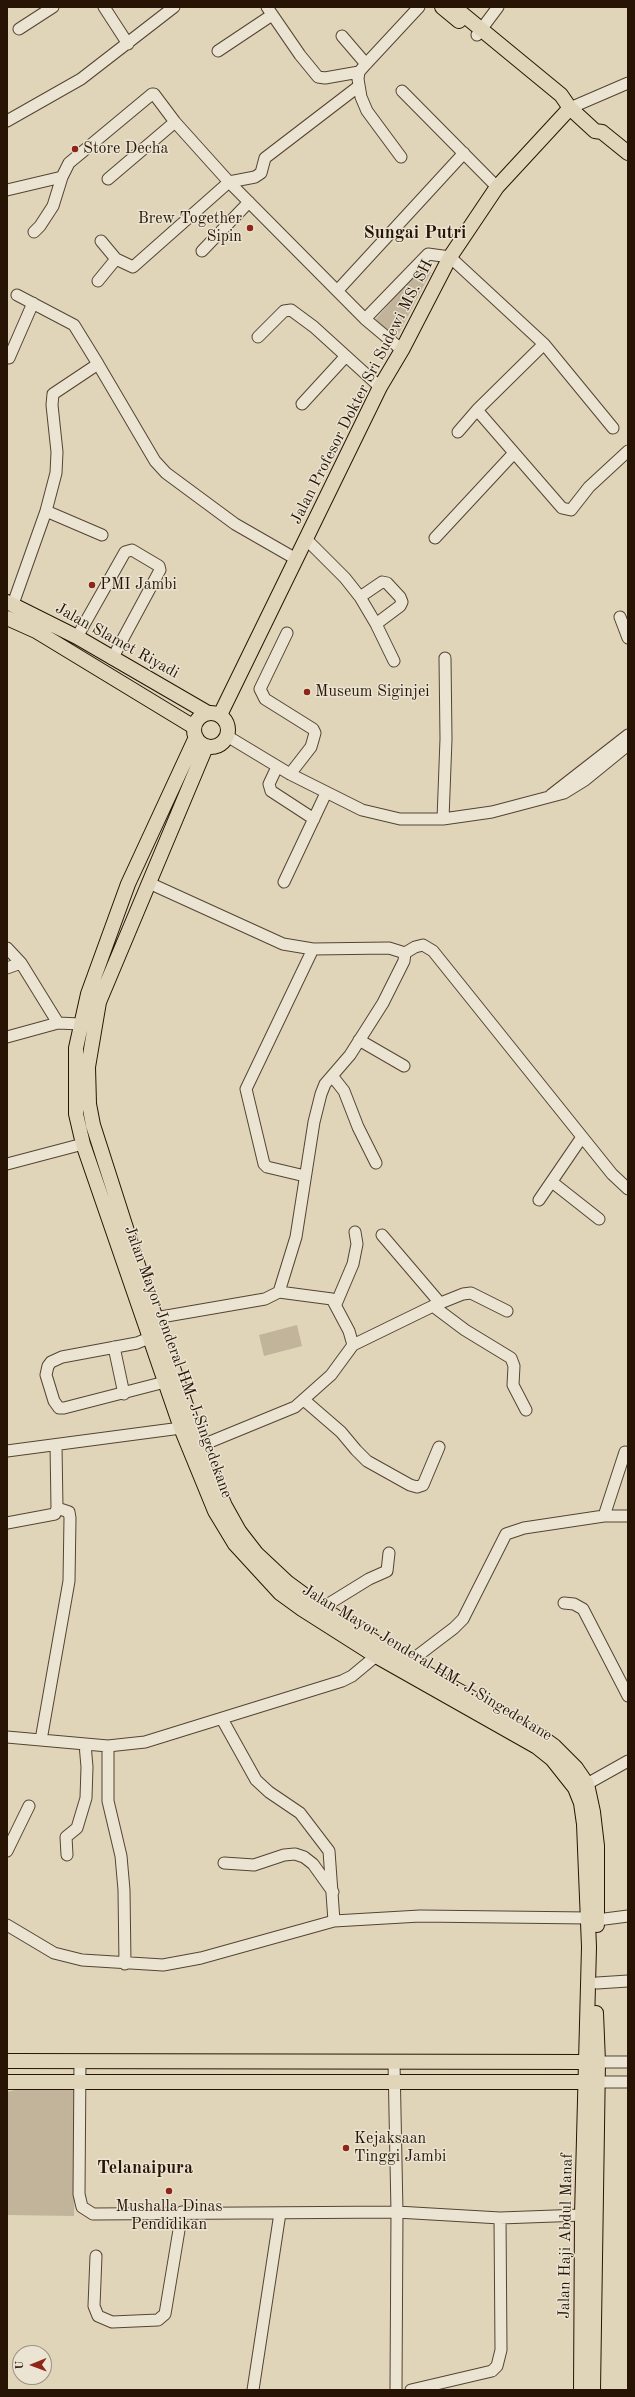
<!DOCTYPE html>
<style>
body{margin:0}
#map{position:relative;width:635px;height:2397px;overflow:hidden;background:#e0d5b9;font-family:"Old Standard TT",serif}
canvas{display:block}
.frame{position:absolute;inset:0;border:8px solid #271405;pointer-events:none}
.north{position:absolute;left:12px;top:2345px;width:40px;height:40px;box-sizing:border-box;background:#ebe4d2;border:1px solid #9d9180;border-radius:50%;rotate:269deg;font-size:11px;font-weight:700;line-height:16px;text-align:center;color:#271405}
.north::after{content:'';display:block;margin:auto;width:14px;height:18px;background:#8f2418;clip-path:polygon(50% 0,100% 100%,50% 72%,0 100%)}
</style>
<div id="map">
<canvas width="635" height="2397"></canvas>
<div class="frame"></div>
<div class="north">U</div>
</div>
<script>
const ctx = document.querySelector('canvas').getContext('2d');
ctx.lineJoin = 'round';
function paint(path, color) {
  ctx.fillStyle = color;
  ctx.fill(path, 'evenodd');
}
function poly(rows) {
  const path = new Path2D();
  for (const r of rows) {
    if (r.length === 3) {
      path.moveTo(r[0] + r[2], r[1]);
      path.arc(r[0], r[1], r[2], 0, 2 * Math.PI);
      continue;
    }
    path.moveTo(r[0], r[1]);
    for (let i = 2; i < r.length; i += 2) path.lineTo(r[i], r[i + 1]);
  }
  return path;
}
function strokePath(path, color, width, dash) {
  ctx.strokeStyle = color;
  ctx.lineWidth = width;
  ctx.lineCap = dash ? 'butt' : 'round';
  ctx.setLineDash(dash || []);
  ctx.stroke(path);
}
function label(font, color, halo, rows, align = 'center') {
  ctx.font = font + ' "Old Standard TT",serif';
  ctx.lineWidth = 3;
  ctx.setLineDash([]);
  ctx.textBaseline = 'middle';
  ctx.strokeStyle = halo;
  ctx.fillStyle = color;
  for (const [text, x, y, turn = 0] of rows) {
    ctx.save();
    ctx.translate(x, y);
    ctx.rotate((+turn || 0) * Math.PI / 180);
    ctx.textAlign = isNaN(turn) ? turn : align;
    if (halo) ctx.strokeText(text, 0, 0);
    ctx.fillText(text, 0, 0);
    ctx.restore();
  }
}
const green = poly([
 [419,270,431,272,397,337,374,321],
 [297,1325,302,1346,264,1356,259,1335],
 [23,2088,76,2089,74,2216,7,2215,7,2092]
]);
const minor = poly([
 [104,7,128,44],
 [267,7,300,55,318,77,325,78,359,72],
 [19,29,53,7],
 [477,35,498,7],
 [342,36,366,64],
 [218,51,272,15],
 [402,91,497,187],
 [570,108,628,83],
 [7,121,81,79,174,7],
 [401,157,367,111,361,97,358,79,359,72,366,64,419,7],
 [108,179,175,122],
 [7,190,62,177,69,163,152,94,154,94,175,122,229,182,365,319,402,350],
 [34,232,40,226,53,206,62,177],
 [101,241,116,259,133,267,229,182,255,177,261,173,265,158,359,86],
 [202,251,249,202],
 [98,281,116,259],
 [338,290,464,153],
 [365,319,428,254,450,257,544,344,477,410,562,508,571,510,589,487,628,451],
 [258,337,284,311,291,310,314,327,380,387],
 [544,344,613,428],
 [9,358,33,303],
 [98,364,155,461,166,473,235,524,296,559],
 [302,404,346,356],
 [458,432,477,410],
 [46,511,102,535],
 [435,538,514,453],
 [306,539,345,578,360,597,376,624,394,661],
 [360,597,382,582,387,583,400,597,402,602,400,606,376,624],
 [13,604,46,511,56,473,57,452,52,405,53,394,98,364,74,325,17,295],
 [620,617,628,638],
 [287,633,260,689,265,699,313,729,315,733,311,747,290,774],
 [77,637,125,552,132,550,159,566,160,570,112,659],
 [227,736,290,774,362,810,400,819,443,819,492,812,564,793,585,780,628,745],
 [277,767,269,784,271,791,314,819],
 [551,795,628,735],
 [443,819,446,739,445,658],
 [284,882,326,793],
 [149,883,283,944,313,949,389,948,405,953],
 [7,948,21,963,58,1023],
 [405,953,415,947,423,945,433,951,612,1174,628,1189],
 [7,968,21,963],
 [7,1037,58,1023,80,1024],
 [359,1040,404,1066],
 [333,1077,344,1091,358,1127,376,1163],
 [7,1164,83,1144],
 [305,1176,267,1167,264,1164,246,1089,313,949],
 [552,1182,599,1219],
 [539,1200,582,1137],
 [382,1235,440,1303],
 [279,1292,332,1299,349,1331,353,1345],
 [336,1304,353,1264,357,1244,355,1232],
 [433,1306,465,1330,511,1358,514,1366,513,1385,526,1410],
 [155,1318,265,1299,279,1292,296,1237,314,1122,321,1094,325,1084,350,1055,383,1003,404,961,405,953],
 [149,1338,137,1343,62,1357,51,1362,48,1366,46,1375,54,1401,59,1408,64,1408,165,1382],
 [114,1347,124,1394],
 [304,1400,341,1432,356,1450,367,1461,410,1485,417,1487,423,1485,439,1447],
 [200,1446,295,1407,331,1375,353,1345,433,1306,463,1294,471,1293,507,1311],
 [7,1451,181,1428],
 [604,1516,625,1452],
 [7,1523,55,1514,57,1508,56,1445],
 [564,1603,574,1604,583,1609,628,1696],
 [322,1608,369,1579,387,1571,389,1553],
 [408,1663,454,1628,463,1619,506,1534,524,1528,604,1516,628,1516],
 [222,1719,256,1780,269,1792,300,1813,329,1851,334,1921],
 [7,1737,108,1746,145,1742,342,1681,352,1676,376,1656],
 [41,1740,69,1581,70,1518,69,1512,57,1508],
 [108,1746,108,1801,121,1856,124,1890,125,1964],
 [587,1784,628,1761],
 [7,1851,29,1806],
 [67,1855,66,1837,77,1828,86,1798,87,1767,85,1744],
 [224,1863,254,1865,284,1855,295,1854,304,1857,313,1864,333,1892],
 [597,1920,628,1916],
 [7,1925,54,1953,82,1960,163,1965,201,1958,334,1921,420,1916,588,1918],
 [597,1983,628,1981],
 [80,2061,79,2194,82,2207,93,2214,397,2212,500,2218,582,2215],
 [394,2062,397,2212,396,2390],
 [591,2062,628,2062],
 [591,2082,628,2082],
 [96,2256,94,2306,98,2316,112,2322,158,2320,165,2314,182,2212],
 [253,2390,280,2213],
 [411,2390,492,2371,497,2366,501,2350,500,2218]
]);
const major = poly([
 [442,7,459,21],
 [454,7,561,95,570,108,595,131,602,132,628,153],
 [7,602,77,637,208,713],
 [7,618,36,631,194,727],
 [211,730,17],
 [220,715,380,387,402,350,450,257,497,187,570,108],
 [196,737,128,884,88,994,76,1048,76,1114,83,1144,181,1428,215,1511,235,1544,280,1593,302,1609,376,1656,537,1747,552,1759,575,1788,581,1803,584,1824,589,1947,582,2215,581,2390],
 [206,747,99,1002,88,1067,89,1104,93,1125,143,1281,200,1446,225,1506,239,1531,256,1553,288,1583,322,1608,408,1663,536,1733,554,1746,576,1768,587,1784,593,1812,597,1846,597,1925],
 [7,2061,587,2062],
 [7,2082,585,2082],
 [593,2390,598,2062,596,2013]
]);
const markers = [
 [75,149,4,"#8f2418"],
 [250,228,4,"#8f2418"],
 [92,585,4,"#8f2418"],
 [307,692,4,"#8f2418"],
 [346,2148,4,"#8f2418"],
 [169,2191,4,"#8f2418"]
];
const poiNames = [
 ["Store Decha",83,149],
 ["Brew Together",242,219,"right"],
 ["Sipin",242,237,"right"],
 ["PMI Jambi",100,585],
 ["Museum Siginjei",315,692],
 ["Kejaksaan",354,2139],
 ["Tinggi Jambi",354,2157],
 ["Mushalla Dinas",169,2207,"center"],
 ["Pendidikan",169,2225,"center"]
];
const streetNames = [
 ["Jalan Profesor Dokter Sri Sudewi MS. SH",362,392,-63],
 ["Jalan Slamet Riyadi",117,641,29],
 ["Jalan Mayor Jenderal HM. J.Singedekane",178,1362,70],
 ["Jalan Mayor Jenderal HM. J.Singedekane",427,1663,31],
 ["Jalan Haji Abdul Manaf",566,2236,-89]
];
const quarterNames = [
 ["Sungai Putri",415,233],
 ["Telanaipura",145,2168]
];
paint(green, '#c1b49a');
strokePath(minor, '#554432', 13);
strokePath(major, '#271405', 16);
strokePath(minor, '#ebe4d2', 11);
strokePath(major, '#e0d5b9', 14);
for (const [x, y, r, color] of markers) {
  const dot = new Path2D();
  dot.arc(x, y, r, 0, 2 * Math.PI);
  ctx.fillStyle = color;
  ctx.fill(dot);
  strokePath(dot, '#ebe4d2', 1.5);
}
label('16px', '#271405', '#ebe4d2', poiNames, 'left');
label('16px', '#271405', '#ebe4d2', streetNames);
label('bold 18px', '#271405', '#ebe4d2', quarterNames);
</script>
